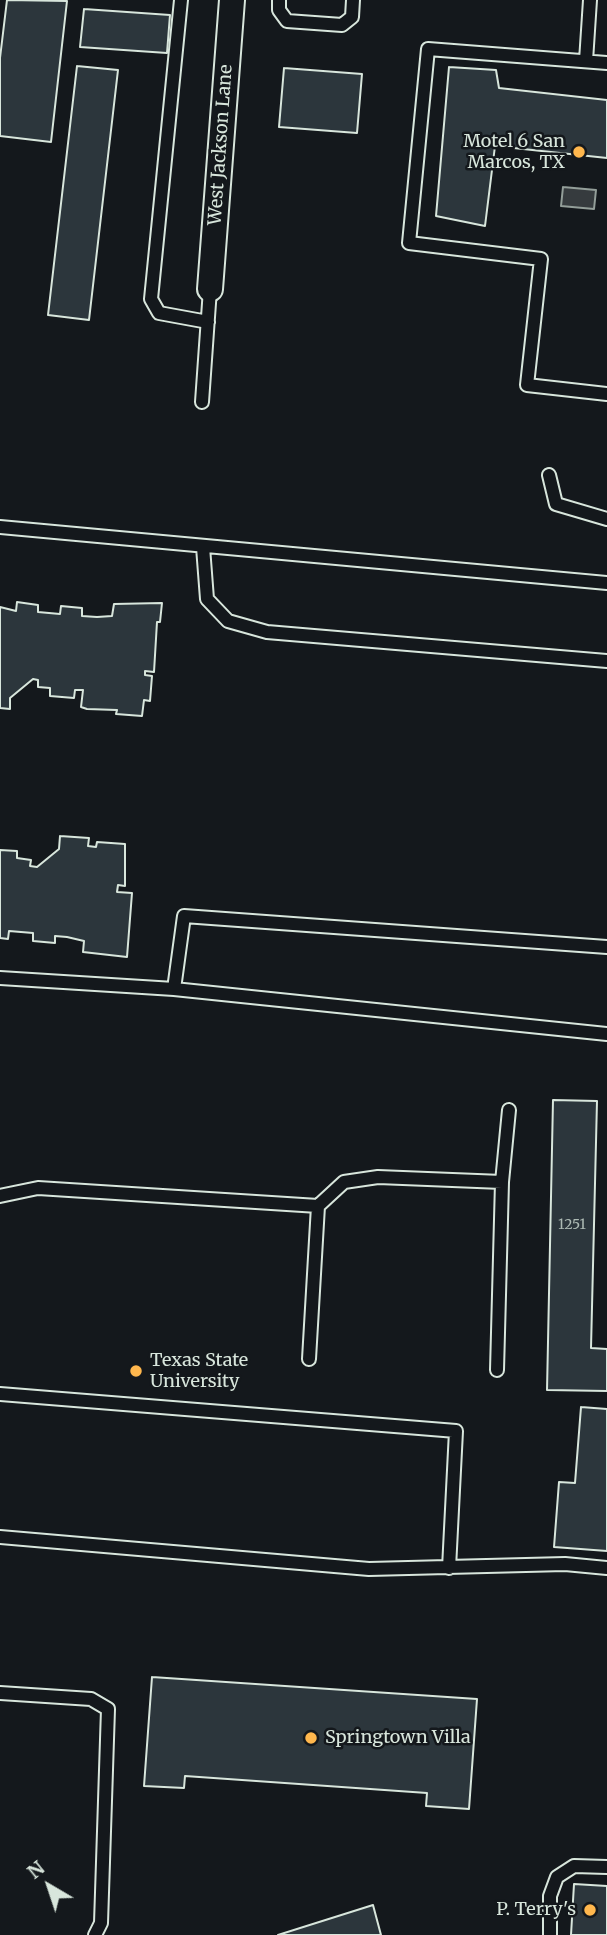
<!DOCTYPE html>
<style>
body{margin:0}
#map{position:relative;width:607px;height:1935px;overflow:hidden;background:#14181c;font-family:Merriweather,serif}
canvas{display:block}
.north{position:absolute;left:14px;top:1851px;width:70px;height:70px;-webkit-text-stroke:5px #14181c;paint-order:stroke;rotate:321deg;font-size:19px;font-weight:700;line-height:28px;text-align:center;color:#d8e6dc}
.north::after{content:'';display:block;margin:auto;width:24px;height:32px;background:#d8e6dc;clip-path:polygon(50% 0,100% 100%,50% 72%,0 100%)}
</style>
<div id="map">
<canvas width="607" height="1935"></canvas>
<div class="north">N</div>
</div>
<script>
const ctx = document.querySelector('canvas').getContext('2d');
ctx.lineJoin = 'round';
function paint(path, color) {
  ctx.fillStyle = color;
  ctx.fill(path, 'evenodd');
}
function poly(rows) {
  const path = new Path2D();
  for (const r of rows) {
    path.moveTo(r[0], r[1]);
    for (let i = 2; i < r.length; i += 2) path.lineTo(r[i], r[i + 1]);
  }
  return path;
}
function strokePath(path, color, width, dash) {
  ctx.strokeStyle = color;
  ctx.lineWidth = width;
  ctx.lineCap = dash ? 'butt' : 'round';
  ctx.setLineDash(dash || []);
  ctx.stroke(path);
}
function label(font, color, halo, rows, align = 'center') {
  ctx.font = font + ' Merriweather,serif';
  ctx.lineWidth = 5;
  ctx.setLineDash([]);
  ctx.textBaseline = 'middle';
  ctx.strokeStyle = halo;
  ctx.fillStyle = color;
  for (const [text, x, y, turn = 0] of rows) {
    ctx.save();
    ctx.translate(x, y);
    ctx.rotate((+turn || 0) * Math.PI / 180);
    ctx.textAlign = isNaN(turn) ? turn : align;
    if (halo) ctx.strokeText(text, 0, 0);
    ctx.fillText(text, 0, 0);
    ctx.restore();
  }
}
const water = poly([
 [563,187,596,190,594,209,561,206,563,187]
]);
const building = poly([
 [7,0,67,1,51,142,0,136,0,58,7,0],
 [84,9,170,15,167,53,80,47,84,9],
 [77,66,118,70,89,320,48,315,77,66],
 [449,67,496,70,499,88,607,100,607,158,495,146,485,226,436,216,449,67],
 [284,68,362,74,357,133,279,127,284,68],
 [17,602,38,605,38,612,60,614,61,606,82,608,82,616,97,617,112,616,114,604,162,603,160,622,157,622,154,672,145,671,145,675,152,676,150,701,144,700,142,716,116,714,117,710,87,709,81,707,83,690,75,690,74,698,50,696,50,688,38,687,38,680,33,679,10,698,10,709,0,708,0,607,16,611,17,602],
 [60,836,89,838,88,846,96,847,97,842,125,844,125,886,118,885,117,892,132,893,127,957,83,952,84,941,67,937,55,936,55,943,33,941,33,933,9,931,8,939,0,938,0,850,17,851,17,858,31,860,30,866,37,867,59,849,60,836],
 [553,1100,597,1101,591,1348,607,1349,607,1391,547,1390,553,1100],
 [581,1407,607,1409,607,1551,554,1547,559,1482,575,1483,581,1407],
 [152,1677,477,1699,469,1809,426,1806,427,1793,185,1776,184,1788,144,1786,152,1677],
 [574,1884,607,1886,607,1935,571,1935,574,1884],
 [373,1905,381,1935,278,1935,373,1905]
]);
const lane = poly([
 [181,0,151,299,159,313,208,322],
 [279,0,279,10,287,21,342,25,352,17,353,0],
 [586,61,590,0],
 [607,63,428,49,409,243,541,259,527,385,607,394],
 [202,402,210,289],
 [549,475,556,504,607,519],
 [0,527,607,583],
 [203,547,207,599,228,621,267,632,607,661],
 [0,978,174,989,607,1034],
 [174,989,184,916,607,947],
 [0,1196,38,1188,318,1206,309,1359],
 [318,1206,344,1182,378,1177,502,1182],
 [497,1370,502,1182,509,1110],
 [0,1394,456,1431,449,1568],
 [0,1537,369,1569,565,1564,607,1568],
 [0,1693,91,1699,108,1709,101,1923,95,1935],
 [550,1935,550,1896,557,1877,574,1866,607,1867]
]);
const street = poly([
 [210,289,232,0]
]);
const markers = [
 [579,152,7,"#ffb74d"],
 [136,1371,7,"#ffb74d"],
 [311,1738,7,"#ffb74d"],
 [590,1910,7,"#ffb74d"]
];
const numberNames = [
 ["1251",572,1225]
];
const poiNames = [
 ["Motel 6 San",565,142],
 ["Marcos, TX",565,163],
 ["Texas State",150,1361,"left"],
 ["University",150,1382,"left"],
 ["Springtown Villa",325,1738,"left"],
 ["P. Terry's",576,1910]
];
const streetNames = [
 ["West Jackson Lane",221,145,-86]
];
paint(water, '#363b3e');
strokePath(water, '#939e99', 2);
paint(building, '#2c363c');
strokePath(building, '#d8e6dc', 2);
strokePath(lane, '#d8e6dc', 16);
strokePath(street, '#d8e6dc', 28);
strokePath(lane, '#14181c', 12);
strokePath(street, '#14181c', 24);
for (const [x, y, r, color] of markers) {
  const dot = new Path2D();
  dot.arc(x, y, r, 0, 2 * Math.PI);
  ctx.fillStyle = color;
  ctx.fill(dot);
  strokePath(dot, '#14181c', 2.5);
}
label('14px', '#adbab4', null, numberNames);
label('18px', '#d8e6dc', '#14181c', poiNames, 'right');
label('18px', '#d8e6dc', '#14181c', streetNames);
</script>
